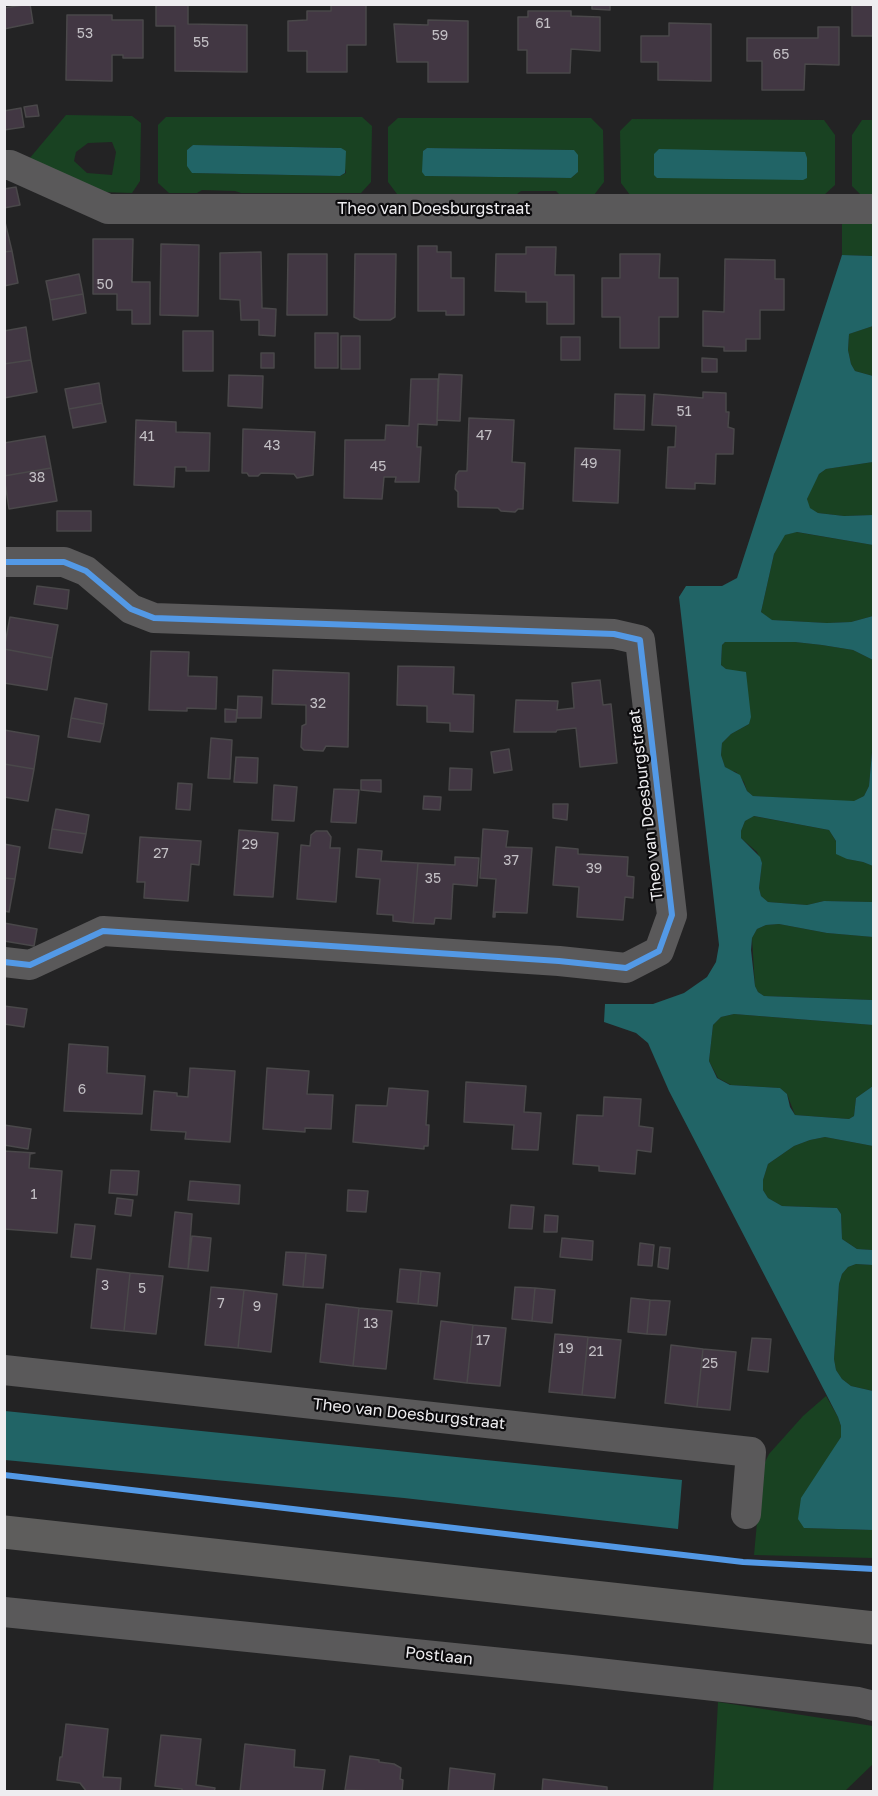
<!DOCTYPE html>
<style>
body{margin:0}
#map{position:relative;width:878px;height:1796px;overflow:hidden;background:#232324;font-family:"Golos Text",sans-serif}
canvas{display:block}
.frame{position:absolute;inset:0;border:6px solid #eeedf0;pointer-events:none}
</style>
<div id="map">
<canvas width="878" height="1796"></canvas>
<div class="frame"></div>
</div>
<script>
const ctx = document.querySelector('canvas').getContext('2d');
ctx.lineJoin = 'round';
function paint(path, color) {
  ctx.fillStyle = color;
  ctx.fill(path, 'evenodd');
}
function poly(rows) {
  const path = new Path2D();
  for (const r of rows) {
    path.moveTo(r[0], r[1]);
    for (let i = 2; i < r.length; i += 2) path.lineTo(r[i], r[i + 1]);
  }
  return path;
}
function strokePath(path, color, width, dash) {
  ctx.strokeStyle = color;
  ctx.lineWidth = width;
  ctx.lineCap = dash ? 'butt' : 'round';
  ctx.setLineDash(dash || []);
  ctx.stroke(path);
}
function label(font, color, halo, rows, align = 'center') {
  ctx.font = font + ' "Golos Text",sans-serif';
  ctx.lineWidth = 4.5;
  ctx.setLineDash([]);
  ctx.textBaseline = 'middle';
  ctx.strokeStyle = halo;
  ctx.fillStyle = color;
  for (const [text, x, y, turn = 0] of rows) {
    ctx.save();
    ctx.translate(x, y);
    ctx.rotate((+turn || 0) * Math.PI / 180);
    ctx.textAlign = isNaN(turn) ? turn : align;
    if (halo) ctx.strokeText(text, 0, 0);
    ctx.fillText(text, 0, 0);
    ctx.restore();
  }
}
const green = poly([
 [66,115,132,116,141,123,140,181,132,193,101,192,29,159],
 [112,142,116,152,112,175,87,173,74,161,76,152,88,143],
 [166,117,362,117,372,126,371,182,361,193,241,193,235,191,202,190,197,193,169,193,158,183,158,125],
 [193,145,340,148,346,173,340,176,192,173,187,150],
 [398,118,591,118,603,130,604,182,594,195,560,195,556,191,521,191,517,194,397,194,388,182,388,127],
 [427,148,574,150,578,172,571,178,426,176,423,151],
 [632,119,824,120,835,135,835,185,823,196,630,195,621,183,620,131],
 [862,120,873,120,873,196,862,196,852,186,852,135],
 [842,221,873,221,873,256,842,255],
 [873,326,873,376,855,371,851,364,848,350,849,334],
 [873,462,873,515,844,516,818,513,809,508,807,499,813,484,819,474,826,469],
 [796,532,873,545,873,616,851,622,827,623,771,620,761,612,774,554,784,535],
 [725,642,795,642,822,645,853,650,873,660,873,741,869,786,864,796,855,801,838,801,753,796,747,791,744,782,736,772,729,770,725,767,721,755,722,743,731,734,749,724,726,669,721,665,722,645],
 [753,816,829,830,847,859,863,862,873,866,873,902,824,901,807,905,768,902,761,896,759,888,762,863,757,852,741,838,741,831,745,821],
 [779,924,827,933,874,937,873,1000,764,996,758,992,755,986,752,938,757,929,766,925],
 [734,1014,873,1025,873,1086,856,1098,854,1116,849,1119,795,1115,787,1094,780,1088,731,1085,718,1078,709,1061,713,1025,721,1017],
 [825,1137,873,1146,873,1250,857,1249,842,1239,841,1214,837,1208,782,1206,768,1198,763,1190,763,1180,768,1164,794,1146,810,1140],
 [856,1264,873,1265,873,1391,851,1386,842,1379,836,1370,834,1359,839,1284,842,1274,848,1267],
 [826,1396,838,1417,841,1426,841,1437,831,1454,804,1528,873,1530,873,1558,754,1555,762,1468,769,1454,803,1416],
 [718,1702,873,1726,873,1764,845,1791,713,1791]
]);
const water = poly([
 [193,145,341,148,346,151,345,173,340,176,192,173,187,166,187,150],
 [427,148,574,150,578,155,578,172,571,178,425,176,422,172,423,151],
 [659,149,805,152,807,158,807,178,803,180,657,178,654,175,654,154],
 [842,255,873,256,873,326,849,334,848,350,851,364,855,371,873,376,873,462,826,469,819,474,807,499,810,508,818,513,844,516,873,515,873,545,797,532,785,535,774,554,761,612,772,620,827,623,851,622,873,616,873,660,853,650,822,645,795,642,725,642,722,645,721,665,726,669,746,672,751,717,749,724,731,734,722,743,721,755,725,767,740,775,747,791,753,796,854,801,864,796,869,786,873,741,873,866,863,862,847,859,836,854,836,841,829,830,754,816,745,821,741,831,741,838,760,857,762,863,759,888,761,896,768,902,807,905,824,901,873,902,873,937,827,933,779,924,766,925,757,929,752,938,751,950,755,986,758,992,764,996,873,1000,873,1025,734,1014,721,1017,713,1025,709,1061,717,1078,730,1085,780,1088,787,1094,790,1107,795,1115,849,1119,854,1116,856,1098,873,1086,873,1146,825,1137,810,1140,794,1146,768,1164,763,1180,763,1190,768,1198,782,1206,837,1208,841,1214,842,1239,857,1249,873,1250,873,1265,856,1264,848,1267,842,1274,839,1284,834,1359,836,1370,842,1379,851,1386,873,1391,873,1530,804,1528,798,1519,801,1498,841,1437,841,1426,838,1417,669,1091,648,1043,636,1033,604,1022,605,1004,653,1004,684,993,707,977,716,962,719,945,679,597,686,586,722,586,737,578],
 [5,1411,682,1480,678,1529,404,1498,5,1460]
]);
const building = poly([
 [30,4,33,23,4,29,4,8,30,4],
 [156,4,188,4,188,24,247,25,247,72,175,71,175,26,156,26,156,4],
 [331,4,366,4,366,45,347,45,347,72,307,72,307,51,288,51,288,21,307,20,307,11,331,11,331,4],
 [592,4,610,4,610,10,592,9,592,4],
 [852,4,874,4,874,36,852,36,852,4],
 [528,11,571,11,571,16,600,17,600,51,571,49,570,73,527,73,527,50,518,50,518,17,528,17,528,11],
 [67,15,112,15,112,20,143,20,143,58,123,58,123,55,112,55,112,81,66,80,67,15],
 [428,20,468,21,468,82,428,82,428,62,397,62,394,24,428,25,428,20],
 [669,23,711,24,711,81,658,80,658,62,641,62,641,36,669,36,669,23],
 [818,27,839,27,839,65,805,64,804,90,762,90,762,61,747,61,747,38,818,38,818,27],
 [37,105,39,116,26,117,24,107,37,105],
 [21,108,24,127,4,130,4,111,21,108],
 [16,187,20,205,4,208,4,189,16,187],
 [4,218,12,251,4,252,4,218],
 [93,239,133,239,132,282,150,282,150,324,132,324,132,310,117,310,117,294,93,294,93,239],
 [161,244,199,245,198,316,160,315,161,244],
 [418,246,437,246,437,252,451,252,451,278,464,278,464,315,446,315,446,311,418,311,418,246],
 [526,247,556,247,555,275,574,275,574,324,547,324,547,302,526,302,526,292,495,291,496,254,526,254,526,247],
 [12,251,18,283,4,286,4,252,12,251],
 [261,252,262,308,276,309,275,336,259,335,259,320,241,320,240,300,220,299,220,253,261,252],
 [288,254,327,254,327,315,287,315,288,254],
 [355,254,396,254,395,317,390,320,360,320,354,317,355,254],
 [620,254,660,254,659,278,678,278,678,317,659,317,659,348,620,348,620,317,602,317,602,278,620,278,620,254],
 [725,259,775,260,775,279,784,279,784,310,760,310,760,339,746,339,746,351,724,351,724,347,703,346,703,311,724,312,725,259],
 [79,274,83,294,50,300,46,281,79,274],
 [83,294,86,313,53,320,50,300,83,294],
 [26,327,31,360,4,364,4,331,26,327],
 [183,331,213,331,213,371,183,371,183,331],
 [315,333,338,333,338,368,315,368,315,333],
 [341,336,360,336,360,369,341,369,341,336],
 [561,337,580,337,580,360,561,360,561,337],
 [261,353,274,353,274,368,261,368,261,353],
 [702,358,717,359,717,372,702,372,702,358],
 [31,360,37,392,4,398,4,364,31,360],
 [439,374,462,375,460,421,437,420,439,374],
 [229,375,263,376,262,408,228,406,229,375],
 [411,379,438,379,437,425,418,424,417,447,421,447,419,482,395,482,396,477,384,477,382,499,344,498,345,440,385,440,386,425,409,426,411,379],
 [99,383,102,403,69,409,65,389,99,383],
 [703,392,726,393,726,412,729,412,728,427,734,429,733,454,716,454,715,484,695,483,695,489,666,488,668,447,675,447,676,426,652,425,654,394,703,398,703,392],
 [615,394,645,395,644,430,614,429,615,394],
 [102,403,106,422,73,428,69,409,102,403],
 [469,418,514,420,512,462,525,463,523,509,518,509,515,512,501,511,498,508,458,507,458,492,455,489,456,475,459,471,467,471,469,418],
 [136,420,176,422,176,432,210,433,209,471,186,471,186,467,175,467,174,487,134,485,136,420],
 [243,429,315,432,313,475,297,478,294,474,261,473,258,476,249,476,247,473,242,473,243,429],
 [45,436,51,468,4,476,4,443,45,436],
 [575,448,620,450,618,503,573,501,575,448],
 [51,468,57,501,9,509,4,476,51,468],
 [57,511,91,511,91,531,57,531,57,511],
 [37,586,69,590,67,609,34,604,37,586],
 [10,617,58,625,52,658,4,649,10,617],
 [4,649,52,658,47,690,4,683,4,649],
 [151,651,189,652,188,676,217,677,216,709,187,708,187,711,149,710,151,651],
 [398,666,454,667,453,694,474,695,473,732,450,731,450,723,427,722,427,706,397,705,398,666],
 [273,670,349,673,348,747,326,746,323,751,304,750,301,747,302,726,306,724,306,705,272,704,273,670],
 [600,680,603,705,611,704,617,763,580,767,576,728,557,730,556,732,514,732,516,700,558,701,557,710,574,708,572,683,600,680],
 [238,696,262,697,261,718,237,718,238,696],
 [75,698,107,704,104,724,71,718,75,698],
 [225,709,237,710,236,722,225,722,225,709],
 [71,718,104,724,100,742,68,737,71,718],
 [4,730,39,736,34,769,4,764,4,730],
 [211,738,232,740,230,779,208,778,211,738],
 [509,749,512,770,494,773,491,752,509,749],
 [236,757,258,758,257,783,234,782,236,757],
 [4,764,34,769,28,801,4,797,4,764],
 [450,768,472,769,471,790,449,790,450,768],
 [361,780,381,780,381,792,361,790,361,780],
 [178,783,192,784,190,810,176,809,178,783],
 [274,785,297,787,294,821,272,820,274,785],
 [334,789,359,790,356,823,331,822,334,789],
 [424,796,441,797,440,810,423,809,424,796],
 [553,804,568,804,567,820,553,818,553,804],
 [56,809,89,815,86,834,52,829,56,809],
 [52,829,86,834,82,853,49,848,52,829],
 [483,829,508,831,506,847,532,848,527,913,495,912,495,917,493,917,496,879,480,878,483,829],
 [239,830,278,833,273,897,234,895,239,830],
 [316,831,327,831,331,837,330,848,340,848,336,902,297,899,301,845,310,846,311,835,316,831],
 [140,837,201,841,199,865,191,864,188,901,144,898,145,882,137,882,140,837],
 [4,844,20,847,15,879,4,878,4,844],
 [556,847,578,849,578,854,628,857,627,876,634,877,633,898,625,897,623,920,577,917,579,887,553,885,556,847],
 [358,849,382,851,381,861,418,863,413,923,393,921,393,915,377,914,380,879,356,877,358,849],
 [455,857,479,858,477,886,453,884,451,919,435,918,434,924,413,923,418,863,455,865,455,857],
 [4,878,15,879,9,912,4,911,4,878],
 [4,923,37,929,34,946,4,941,4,923],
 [4,1006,27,1009,24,1027,4,1024,4,1006],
 [69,1044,108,1047,107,1073,145,1076,142,1114,64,1111,69,1044],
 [190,1068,235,1071,230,1142,185,1139,186,1132,151,1130,154,1091,177,1093,177,1096,188,1097,190,1068],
 [267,1068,309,1071,307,1094,333,1095,331,1129,305,1128,305,1132,263,1129,267,1068],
 [466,1082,526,1086,524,1112,541,1113,538,1150,512,1149,514,1125,464,1122,466,1082],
 [389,1088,428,1091,426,1125,429,1125,428,1146,424,1146,424,1149,353,1142,356,1105,387,1106,389,1088],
 [604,1097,641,1099,639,1126,653,1128,651,1152,637,1150,635,1174,599,1171,599,1166,573,1164,577,1115,603,1116,604,1097],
 [4,1125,31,1129,28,1149,4,1145,4,1125],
 [4,1151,35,1153,30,1154,29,1168,62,1171,57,1233,4,1229,4,1151],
 [111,1170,139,1171,137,1195,109,1193,111,1170],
 [190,1181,240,1185,239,1204,188,1200,190,1181],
 [348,1190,368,1191,366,1212,347,1211,348,1190],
 [117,1198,133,1200,131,1216,115,1214,117,1198],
 [511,1205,534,1207,532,1229,509,1228,511,1205],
 [175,1212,192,1214,188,1269,169,1267,175,1212],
 [545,1215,558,1216,557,1232,544,1232,545,1215],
 [75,1224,95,1226,91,1259,71,1257,75,1224],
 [192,1236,211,1238,208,1271,188,1269,192,1236],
 [562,1238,593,1241,592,1260,560,1257,562,1238],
 [640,1243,654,1245,652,1266,638,1265,640,1243],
 [660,1247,670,1248,668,1269,658,1267,660,1247],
 [286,1252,306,1253,303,1287,283,1285,286,1252],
 [306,1253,326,1255,323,1288,303,1287,306,1253],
 [97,1269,130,1273,124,1331,91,1328,97,1269],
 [400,1269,421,1271,418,1304,397,1302,400,1269],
 [421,1271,440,1273,437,1306,418,1304,421,1271],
 [130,1273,163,1276,156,1334,124,1331,130,1273],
 [211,1287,244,1290,238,1348,205,1345,211,1287],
 [515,1287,535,1288,532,1321,512,1319,515,1287],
 [535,1288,555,1290,552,1323,532,1321,535,1288],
 [244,1290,277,1294,271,1352,238,1348,244,1290],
 [631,1298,650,1300,647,1334,628,1332,631,1298],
 [650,1300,670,1301,666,1335,647,1334,650,1300],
 [326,1304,359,1308,353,1366,320,1362,326,1304],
 [359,1308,392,1311,386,1369,353,1366,359,1308],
 [441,1321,473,1325,467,1383,434,1379,441,1321],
 [473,1325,506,1328,500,1386,467,1383,473,1325],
 [555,1334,588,1337,582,1395,549,1392,555,1334],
 [588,1337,621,1340,615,1398,582,1395,588,1337],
 [752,1338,771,1339,768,1372,748,1370,752,1338],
 [671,1345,703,1349,697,1407,665,1403,671,1345],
 [703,1349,736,1352,730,1410,697,1407,703,1349],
 [66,1724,108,1729,103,1777,121,1778,120,1792,87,1792,80,1783,57,1780,60,1757,62,1757,66,1724],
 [161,1735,201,1739,196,1785,215,1788,214,1792,182,1792,182,1789,155,1786,161,1735],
 [245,1744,295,1750,294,1767,325,1770,322,1792,240,1792,245,1744],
 [350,1756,379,1760,379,1762,394,1764,401,1768,400,1779,403,1780,402,1792,345,1790,350,1756],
 [450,1768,495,1774,493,1792,448,1792,450,1768],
 [543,1779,607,1787,607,1792,542,1792,543,1779]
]);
const street = poly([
 [4,165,10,165,108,209,874,209],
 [4,562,64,562,86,571,131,609,154,618,614,634,640,640,672,915,659,951,626,968,559,961,103,931,30,965,4,962],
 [4,1370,751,1452,746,1514],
 [4,1612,571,1670,858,1702,874,1706]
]);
const secondary = poly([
 [4,1532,874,1628]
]);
const cycleway = poly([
 [4,562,64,562,86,571,131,609,154,618,614,634,640,640,672,915,659,951,626,968,559,961,103,931,30,965,4,962],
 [4,1475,743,1562,874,1569]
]);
const numberNames = [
 ["61",543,24],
 ["53",85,34],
 ["59",440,36],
 ["55",201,43],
 ["65",781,55],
 ["50",105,285],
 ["51",684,412],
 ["47",484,436],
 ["41",147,437],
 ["43",272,446],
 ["49",589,464],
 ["45",378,467],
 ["38",37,478],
 ["32",318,704],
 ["29",250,845],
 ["27",161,854],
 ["37",511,861],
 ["39",594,869],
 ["35",433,879],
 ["6",82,1090],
 ["1",34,1195],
 ["3",105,1286],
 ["5",142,1289],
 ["7",221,1304],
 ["9",257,1307],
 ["13",371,1324],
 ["17",483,1341],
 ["19",566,1349],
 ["21",596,1352],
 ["25",710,1364]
];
const streetNames = [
 ["Theo van Doesburgstraat",434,209],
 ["Theo van Doesburgstraat",646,805,-97],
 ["Theo van Doesburgstraat",409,1414,6],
 ["Postlaan",439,1656,6]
];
paint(green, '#194222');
paint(water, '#216466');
paint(building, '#423743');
strokePath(building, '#4a484a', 1.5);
strokePath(street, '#5a595a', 30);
strokePath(secondary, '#5e5d5c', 33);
strokePath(cycleway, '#5399e6', 6);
label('14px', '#c3c0c5', null, numberNames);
label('16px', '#eeedf0', '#0c0b0d', streetNames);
</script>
